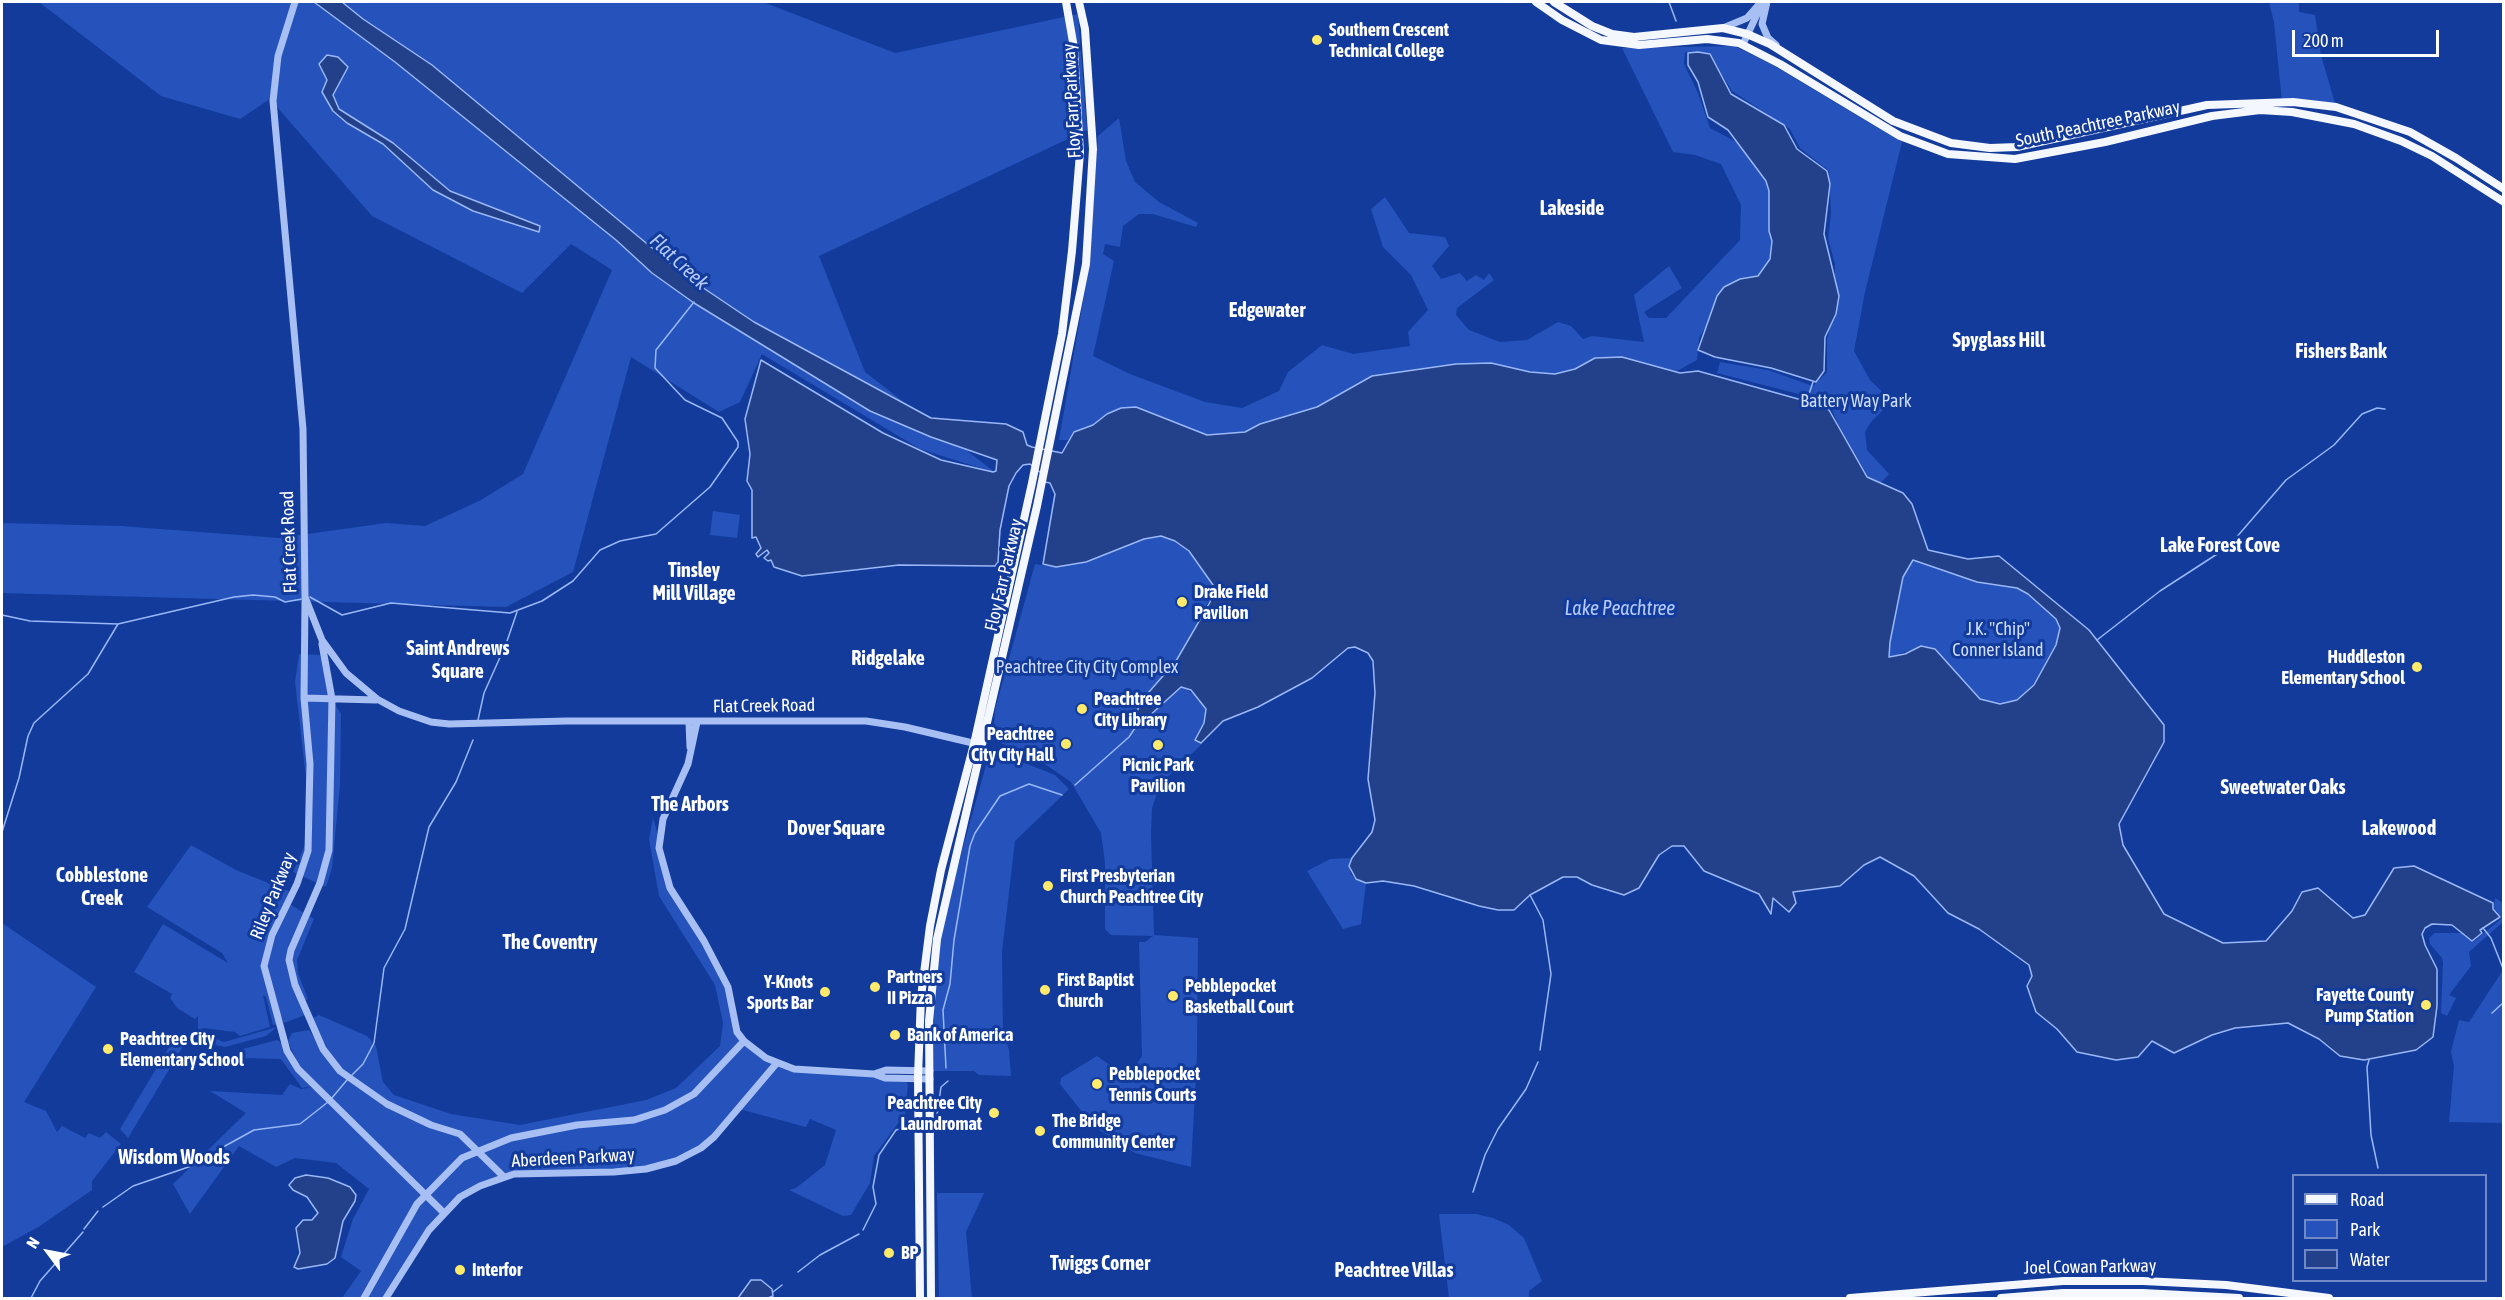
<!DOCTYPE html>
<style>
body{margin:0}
#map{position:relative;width:2505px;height:1300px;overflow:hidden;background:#123b9c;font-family:"Asap Condensed",sans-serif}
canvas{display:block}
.frame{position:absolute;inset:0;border:3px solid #fff;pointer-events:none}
.legend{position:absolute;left:2292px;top:1174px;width:195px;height:108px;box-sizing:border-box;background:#123b9c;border:2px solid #7189c4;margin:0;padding:8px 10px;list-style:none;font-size:18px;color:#fff}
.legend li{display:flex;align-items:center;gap:12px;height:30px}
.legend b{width:30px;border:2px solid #7189c4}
.north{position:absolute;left:18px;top:1222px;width:60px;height:60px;-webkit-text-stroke:4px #123b9c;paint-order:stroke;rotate:302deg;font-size:16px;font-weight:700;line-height:24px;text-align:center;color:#fff}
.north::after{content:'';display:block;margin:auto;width:21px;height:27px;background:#fff;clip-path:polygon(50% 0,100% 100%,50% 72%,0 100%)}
.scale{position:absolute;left:2292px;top:30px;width:147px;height:27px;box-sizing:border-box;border:3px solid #fff;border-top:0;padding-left:8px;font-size:18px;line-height:21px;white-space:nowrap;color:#fff;-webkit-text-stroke:4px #123b9c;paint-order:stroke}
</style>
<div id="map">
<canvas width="2505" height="1300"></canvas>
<div class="frame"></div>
<ul class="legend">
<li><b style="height:8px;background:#f5f7ff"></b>Road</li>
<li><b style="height:16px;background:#2553bb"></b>Park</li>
<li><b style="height:16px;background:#23408b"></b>Water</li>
</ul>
<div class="north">N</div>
<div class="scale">200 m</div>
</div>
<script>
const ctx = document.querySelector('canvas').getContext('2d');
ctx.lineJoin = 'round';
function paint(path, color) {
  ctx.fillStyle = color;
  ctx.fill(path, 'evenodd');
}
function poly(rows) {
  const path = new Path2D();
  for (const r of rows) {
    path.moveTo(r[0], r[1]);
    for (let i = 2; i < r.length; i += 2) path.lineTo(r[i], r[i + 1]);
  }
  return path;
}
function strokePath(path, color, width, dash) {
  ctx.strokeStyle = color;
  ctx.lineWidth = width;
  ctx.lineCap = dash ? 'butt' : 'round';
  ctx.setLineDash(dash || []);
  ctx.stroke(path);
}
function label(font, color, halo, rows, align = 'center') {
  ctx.font = font + ' "Asap Condensed",sans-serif';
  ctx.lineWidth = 6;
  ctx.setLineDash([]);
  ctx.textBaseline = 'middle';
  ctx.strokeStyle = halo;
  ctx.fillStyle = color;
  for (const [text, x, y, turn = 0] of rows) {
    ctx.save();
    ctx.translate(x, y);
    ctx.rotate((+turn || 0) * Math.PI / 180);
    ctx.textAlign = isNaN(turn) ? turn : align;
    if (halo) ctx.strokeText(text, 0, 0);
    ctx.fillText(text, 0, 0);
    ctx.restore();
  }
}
const green = poly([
 [39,2,763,2,895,53,1078,14,1087,130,819,256,865,372,996,473,920,449,762,354,740,402,719,412,631,357,573,572,506,607,2,593,2,523,121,526,279,538,386,523,425,526,481,500,523,474,612,270,571,244,522,293,372,216,270,99,240,119,161,96],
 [2269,2,2299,2,2299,12,2315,15,2321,55,2336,107,2282,102,2274,22],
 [1734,46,1771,64,1902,142,1865,292,1854,351,1870,380,1892,401,1871,422,1865,432,1867,450,1889,474,1875,489,1853,460,1830,405,1810,397,1717,373,1720,362,1768,370,1813,386,1827,372,1827,339,1834,309,1835,264,1828,239,1831,213,1829,171,1800,148,1790,129,1732,91,1708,53,1685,52,1684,64,1698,93,1710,128,1748,148,1780,183,1768,270,1725,297,1699,338,1697,360,1668,376,1239,441,1059,440,1089,267,1098,136,1119,118,1126,161,1135,182,1159,202,1198,223,1196,227,1153,214,1139,214,1123,226,1120,247,1105,244,1103,254,1114,261,1093,356,1130,374,1205,402,1242,408,1279,391,1288,372,1322,345,1353,354,1410,346,1408,332,1428,310,1411,275,1383,247,1371,209,1385,197,1409,233,1445,237,1449,246,1432,266,1441,279,1460,273,1467,281,1476,275,1484,280,1489,273,1494,280,1457,308,1456,315,1469,330,1500,342,1527,340,1558,322,1571,326,1583,339,1592,336,1644,342,1634,295,1669,266,1682,288,1644,312,1649,318,1666,318,1740,240,1741,205,1721,164,1695,155,1673,152,1622,48],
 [713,511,740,515,737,538,710,535],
 [1161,535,1175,541,1189,552,1214,585,1214,591,1176,661,1181,687,1198,696,1206,709,1204,723,1195,739,1202,744,1161,783,1152,808,1151,834,1154,935,1198,938,1197,1055,1191,1167,1135,1153,1093,1126,1060,1084,1061,1078,1097,1056,1127,1077,1142,1056,1139,942,1145,942,1153,936,1111,935,1105,929,1105,863,1101,833,1071,782,1033,756,993,740,995,710,1035,564,1055,567,1086,562,1144,539],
 [1913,560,1977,582,2017,588,2028,594,2056,619,2060,628,2056,645,2034,685,2017,700,2001,704,1980,699,1935,649,1921,646,1889,658,1890,642,1903,577],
 [299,654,321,655,332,699,341,714,340,785,332,868,326,887,293,872,305,845,306,778,295,682],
 [989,755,1025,763,1055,775,1069,789,1015,841,1002,952,1003,1032,1009,1050,1011,1076,979,1075,974,1071,930,1071,937,939],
 [653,818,674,887,707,939,727,978,737,1032,776,1064,902,1078,908,1084,905,1114,874,1156,870,1183,851,1215,843,1216,789,1190,796,1188,825,1165,836,1130,810,1119,806,1127,739,1109,701,1148,653,1167,503,1176,480,1186,443,1212,388,1298,342,1298,361,1271,341,1257,353,1219,369,1189,336,1163,295,1158,276,1167,239,1146,190,1214,173,1184,246,1113,210,1091,282,1095,290,1084,301,1089,317,1086,298,1064,288,1041,292,1033,309,1030,337,1070,335,1073,340,1066,327,1048,317,1027,313,1018,319,1015,367,1036,376,1046,383,1082,394,1095,451,1114,520,1125,646,1100,676,1088,720,1046,723,1023,715,985,659,896,649,839],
 [191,845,236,870,293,893,288,903,314,919,297,960,298,973,308,999,301,1002,305,1015,284,1023,281,1016,277,1024,273,1025,266,997,263,995,270,1027,240,1036,235,1032,203,1028,201,1031,198,1029,198,1016,195,1019,177,1008,170,998,172,994,134,972,163,924,228,963,222,953,147,907],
 [1352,858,1350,872,1354,878,1366,883,1361,924,1343,929,1307,871,1330,859],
 [2495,898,2503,903,2503,922,2469,952,2471,966,2449,995,2456,998,2447,1016,2441,1013,2443,963,2442,958,2430,944,2429,938,2435,933,2464,933,2473,942,2502,918,2494,908],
 [2,923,96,987,24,1102,46,1111,57,1132,62,1126,85,1138,89,1133,100,1138,106,1132,121,1144,92,1181,92,1190,40,1226,2,1247],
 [2503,970,2503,1123,2449,1122,2454,1066,2451,1052,2459,1020,2469,1022],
 [277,1027,266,1036,225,1047,211,1044,200,1037,203,1034,224,1042],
 [174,1039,185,1043,128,1138,120,1129],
 [277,1040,283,1044,313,1086,302,1088,281,1059,242,1058,243,1049],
 [937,1193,984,1193,966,1232,972,1298,939,1298],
 [1439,1214,1476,1214,1493,1218,1509,1225,1524,1238,1542,1281,1529,1291,1529,1298,1449,1298]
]);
const water = poly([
 [314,2,342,2,363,19,432,65,687,277,754,322,931,418,1006,424,1023,432,1027,445,1032,447,1062,453,1074,432,1093,425,1107,414,1121,408,1136,407,1207,435,1245,432,1260,424,1317,407,1372,376,1456,364,1491,363,1530,372,1555,374,1575,369,1595,358,1622,357,1680,373,1698,371,1798,399,1810,397,1809,401,1829,410,1867,477,1903,493,1912,504,1928,550,1968,559,1999,556,2089,630,2164,725,2164,742,2119,824,2123,845,2164,914,2223,943,2266,941,2292,911,2302,892,2318,888,2353,918,2365,915,2394,868,2414,866,2493,903,2493,909,2500,917,2480,930,2482,933,2472,941,2452,925,2432,924,2425,928,2422,934,2425,945,2437,969,2437,1006,2433,1037,2416,1050,2364,1060,2340,1056,2319,1039,2288,1023,2235,1028,2212,1035,2174,1053,2152,1041,2138,1057,2116,1060,2077,1052,2057,1029,2036,1012,2027,986,2032,976,2029,965,1979,929,1948,913,1914,876,1880,857,1864,865,1840,886,1793,892,1796,903,1789,912,1773,898,1771,914,1759,894,1704,871,1684,846,1672,846,1659,855,1639,888,1624,895,1592,885,1577,877,1563,877,1530,895,1514,910,1498,910,1479,906,1414,886,1383,881,1366,883,1356,879,1349,866,1352,858,1372,832,1375,820,1368,779,1375,693,1373,661,1368,653,1355,647,1348,648,1312,678,1258,707,1223,721,1201,743,1195,740,1204,723,1206,709,1191,690,1181,687,1147,718,1137,719,1135,716,1142,700,1176,661,1194,630,1210,602,1213,585,1189,551,1175,541,1161,536,1144,539,1086,562,1056,567,1043,564,1055,494,1050,483,1045,482,1041,473,1030,464,1023,465,1016,473,1009,486,1000,530,998,562,995,566,899,565,802,576,774,567,771,560,768,561,764,558,769,553,767,550,758,557,756,554,761,548,756,537,752,538,752,490,747,481,750,454,745,419,761,360,883,433,941,460,993,472,996,471,997,460,931,437,870,411,694,303,652,273,616,240,395,62,314,2],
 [1913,560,1977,582,2017,588,2028,594,2056,619,2060,628,2056,645,2034,685,2017,700,2000,704,1980,699,1935,649,1921,646,1905,654,1889,657,1890,642,1903,577,1913,560],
 [1698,52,1710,54,1731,94,1784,125,1797,149,1827,171,1830,184,1824,234,1839,296,1836,314,1825,337,1824,371,1816,382,1771,368,1715,357,1698,350,1717,296,1724,287,1740,279,1758,276,1770,259,1772,241,1769,231,1769,191,1766,181,1728,130,1708,117,1698,82,1688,65,1688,53,1698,52],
 [327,55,338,57,348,67,333,95,339,109,393,143,450,191,540,226,539,232,473,211,433,190,383,144,347,123,333,111,322,92,327,80,319,64,327,55],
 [306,1175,328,1178,350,1187,356,1195,355,1201,343,1221,335,1258,327,1264,298,1269,294,1267,300,1253,296,1228,303,1220,312,1220,318,1213,307,1197,293,1190,289,1185,295,1178,306,1175],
 [751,1280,761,1280,772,1289,773,1296,768,1298,738,1298,751,1280]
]);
const stream = poly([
 [1669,2,1676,21],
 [1808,397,1813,382],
 [310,597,342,615,391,603,510,613,542,601,573,581,600,550,620,541,656,534,710,487,738,447,738,442,722,418,685,400,655,368,656,350,694,302],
 [2,615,30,621,118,624,234,597,253,595,275,597,285,602,302,599],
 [2097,640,2160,591,2228,547,2286,480,2334,445,2362,414,2377,408,2385,409],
 [478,720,484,693,506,644,517,612],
 [1075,785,1129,737,1141,719],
 [2,832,19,778,28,736,34,723,88,674,118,624],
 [1530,895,1543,920,1551,974,1540,1050],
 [2483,928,2491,938,2504,971],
 [2492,1013,2504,1002],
 [2369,1060,2367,1067,2371,1135,2378,1168],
 [946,1068,943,1010,950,984,954,940,970,846,975,833,1000,796,1029,784,1062,795],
 [352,1075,363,1064,374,1043,384,968,405,929,429,827,456,782,473,740],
 [331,1099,347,1080],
 [937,1115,941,1087,948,1081],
 [1473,1192,1485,1155,1498,1129,1526,1089,1538,1062],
 [103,1207,133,1186,209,1160,225,1146,254,1130,300,1124,328,1102],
 [84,1229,98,1211],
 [863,1230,876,1204,873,1187,879,1155,896,1130,912,1126],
 [798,1272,820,1255,859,1234],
 [773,1292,782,1285],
 [31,1298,40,1281,83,1232]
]);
const minor = poly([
 [295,2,278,56,273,101,303,429,305,597,322,640,346,673,377,699,399,711,431,722,449,724,567,721,866,721,905,727,977,744],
 [1767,2,1762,24,1768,38,1776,45],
 [1723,28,1747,18,1761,2],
 [1743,44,1761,6],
 [305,602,304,698,310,764,308,851,297,884,272,935,264,966,287,1051,298,1069,443,1212],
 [322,644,332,699,329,850,320,883,291,950,289,960,295,985,323,1049,340,1071,387,1104,431,1125,460,1134,503,1176],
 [304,698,376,700],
 [689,722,690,747],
 [697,722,688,764,663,819,659,848,670,888,704,941,728,987,737,1032,744,1041,766,1058,794,1069,874,1074,885,1078,930,1079],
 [874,1074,886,1070,930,1071],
 [364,1298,417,1204,462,1158,511,1138,577,1125,634,1120,665,1110,694,1094,744,1041],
 [386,1298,429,1230,460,1197,480,1186,514,1174,614,1172,646,1169,676,1161,701,1148,714,1137,776,1064]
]);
const major = poly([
 [1536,2,1562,20,1601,40,1639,45,1707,39,1739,43,1780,64,1900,136,1948,154,2015,159,2105,142,2212,116,2260,110,2292,112,2354,124,2401,141,2432,156,2504,202],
 [1554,2,1592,26,1612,34,1634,37,1723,28,1747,34,1770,44,1893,121,1951,143,1990,148,2017,147,2207,105,2293,102,2336,107,2410,132,2456,158,2504,189],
 [920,1298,918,1076,921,997,930,926,941,870,974,744,1032,483,1062,334,1072,251,1080,153,1074,48,1066,2],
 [931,1298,929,1021,937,939,1037,506,1086,264,1093,149,1085,29,1079,2],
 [1850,1298,2063,1281,2143,1281,2226,1285,2329,1298],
 [2001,1298,2063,1293,2143,1293,2239,1298]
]);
const markers = [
 [1317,40,6,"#ffea6b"],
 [1182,602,6,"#ffea6b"],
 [2417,667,6,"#ffea6b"],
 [1082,709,6,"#ffea6b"],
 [1066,744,6,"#ffea6b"],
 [1158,745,6,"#ffea6b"],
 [1048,886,6,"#ffea6b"],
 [875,987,6,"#ffea6b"],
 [1045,990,6,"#ffea6b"],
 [825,992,6,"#ffea6b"],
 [1173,996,6,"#ffea6b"],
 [2426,1005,6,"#ffea6b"],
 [895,1035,6,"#ffea6b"],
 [108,1049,6,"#ffea6b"],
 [1097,1084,6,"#ffea6b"],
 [994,1113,6,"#ffea6b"],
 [1040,1131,6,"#ffea6b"],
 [889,1253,6,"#ffea6b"],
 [460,1270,6,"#ffea6b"]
];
const poiNames = [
 ["Southern Crescent",1329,30],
 ["Technical College",1329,51],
 ["Drake Field",1194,592],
 ["Pavilion",1194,613],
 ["Huddleston",2405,657,"right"],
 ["Elementary School",2405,678,"right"],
 ["Peachtree",1094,699],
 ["City Library",1094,720],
 ["Peachtree",1054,734,"right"],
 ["City City Hall",1054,755,"right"],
 ["Picnic Park",1158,765,"center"],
 ["Pavilion",1158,786,"center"],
 ["First Presbyterian",1060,876],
 ["Church Peachtree City",1060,897],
 ["Partners",887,977],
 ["II Pizza",887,998],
 ["First Baptist",1057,980],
 ["Church",1057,1001],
 ["Y-Knots",813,982,"right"],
 ["Sports Bar",813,1003,"right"],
 ["Pebblepocket",1185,986],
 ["Basketball Court",1185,1007],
 ["Fayette County",2414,995,"right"],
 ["Pump Station",2414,1016,"right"],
 ["Bank of America",907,1035],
 ["Peachtree City",120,1039],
 ["Elementary School",120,1060],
 ["Pebblepocket",1109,1074],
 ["Tennis Courts",1109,1095],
 ["Peachtree City",982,1103,"right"],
 ["Laundromat",982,1124,"right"],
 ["The Bridge",1052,1121],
 ["Community Center",1052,1142],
 ["BP",901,1253],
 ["Interfor",472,1270]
];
const streetNames = [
 ["Floy Farr Parkway",1072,101,-93],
 ["South Peachtree Parkway",2098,124,-12],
 ["Flat Creek Road",289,542,-92],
 ["Floy Farr Parkway",1004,575,-77],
 ["Flat Creek Road",764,706,-1],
 ["Riley Parkway",273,896,-68],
 ["Aberdeen Parkway",573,1158,-3],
 ["Joel Cowan Parkway",2090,1267,-1]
];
const parkNames = [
 ["Battery Way Park",1856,401],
 ["J.K. \"Chip\"",1998,629],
 ["Conner Island",1998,650],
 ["Peachtree City City Complex",1087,667]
];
const neighbourhoodNames = [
 ["Lakeside",1572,209],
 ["Edgewater",1267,311],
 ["Spyglass Hill",1999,341],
 ["Fishers Bank",2341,352],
 ["Lake Forest Cove",2220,546],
 ["Tinsley",694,571],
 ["Mill Village",694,594],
 ["Saint Andrews",458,649],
 ["Square",458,672],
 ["Ridgelake",888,659],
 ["Sweetwater Oaks",2283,788],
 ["The Arbors",690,805],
 ["Dover Square",836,829],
 ["Lakewood",2399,829],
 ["Cobblestone",102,876],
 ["Creek",102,899],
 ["The Coventry",550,943],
 ["Wisdom Woods",174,1158],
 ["Twiggs Corner",1100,1264],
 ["Peachtree Villas",1394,1271]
];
const waterNames = [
 ["Flat Creek",679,262,43],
 ["Lake Peachtree",1620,609]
];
paint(green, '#2553bb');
paint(water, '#23408b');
strokePath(water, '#9ab8f7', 1.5);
strokePath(stream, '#9ab8f7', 1.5);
strokePath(minor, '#a8bff4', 7);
strokePath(major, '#f5f7ff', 8);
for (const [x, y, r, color] of markers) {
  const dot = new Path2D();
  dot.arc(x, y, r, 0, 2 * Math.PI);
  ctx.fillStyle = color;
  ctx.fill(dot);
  strokePath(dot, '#123b9c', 2);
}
label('bold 18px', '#fff', '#123b9c', poiNames, 'left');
label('18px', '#fff', '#123b9c', streetNames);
label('18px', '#d0defe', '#123b9c', parkNames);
label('bold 20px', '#fff', '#123b9c', neighbourhoodNames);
label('italic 20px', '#b5cafa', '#123b9c', waterNames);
</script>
